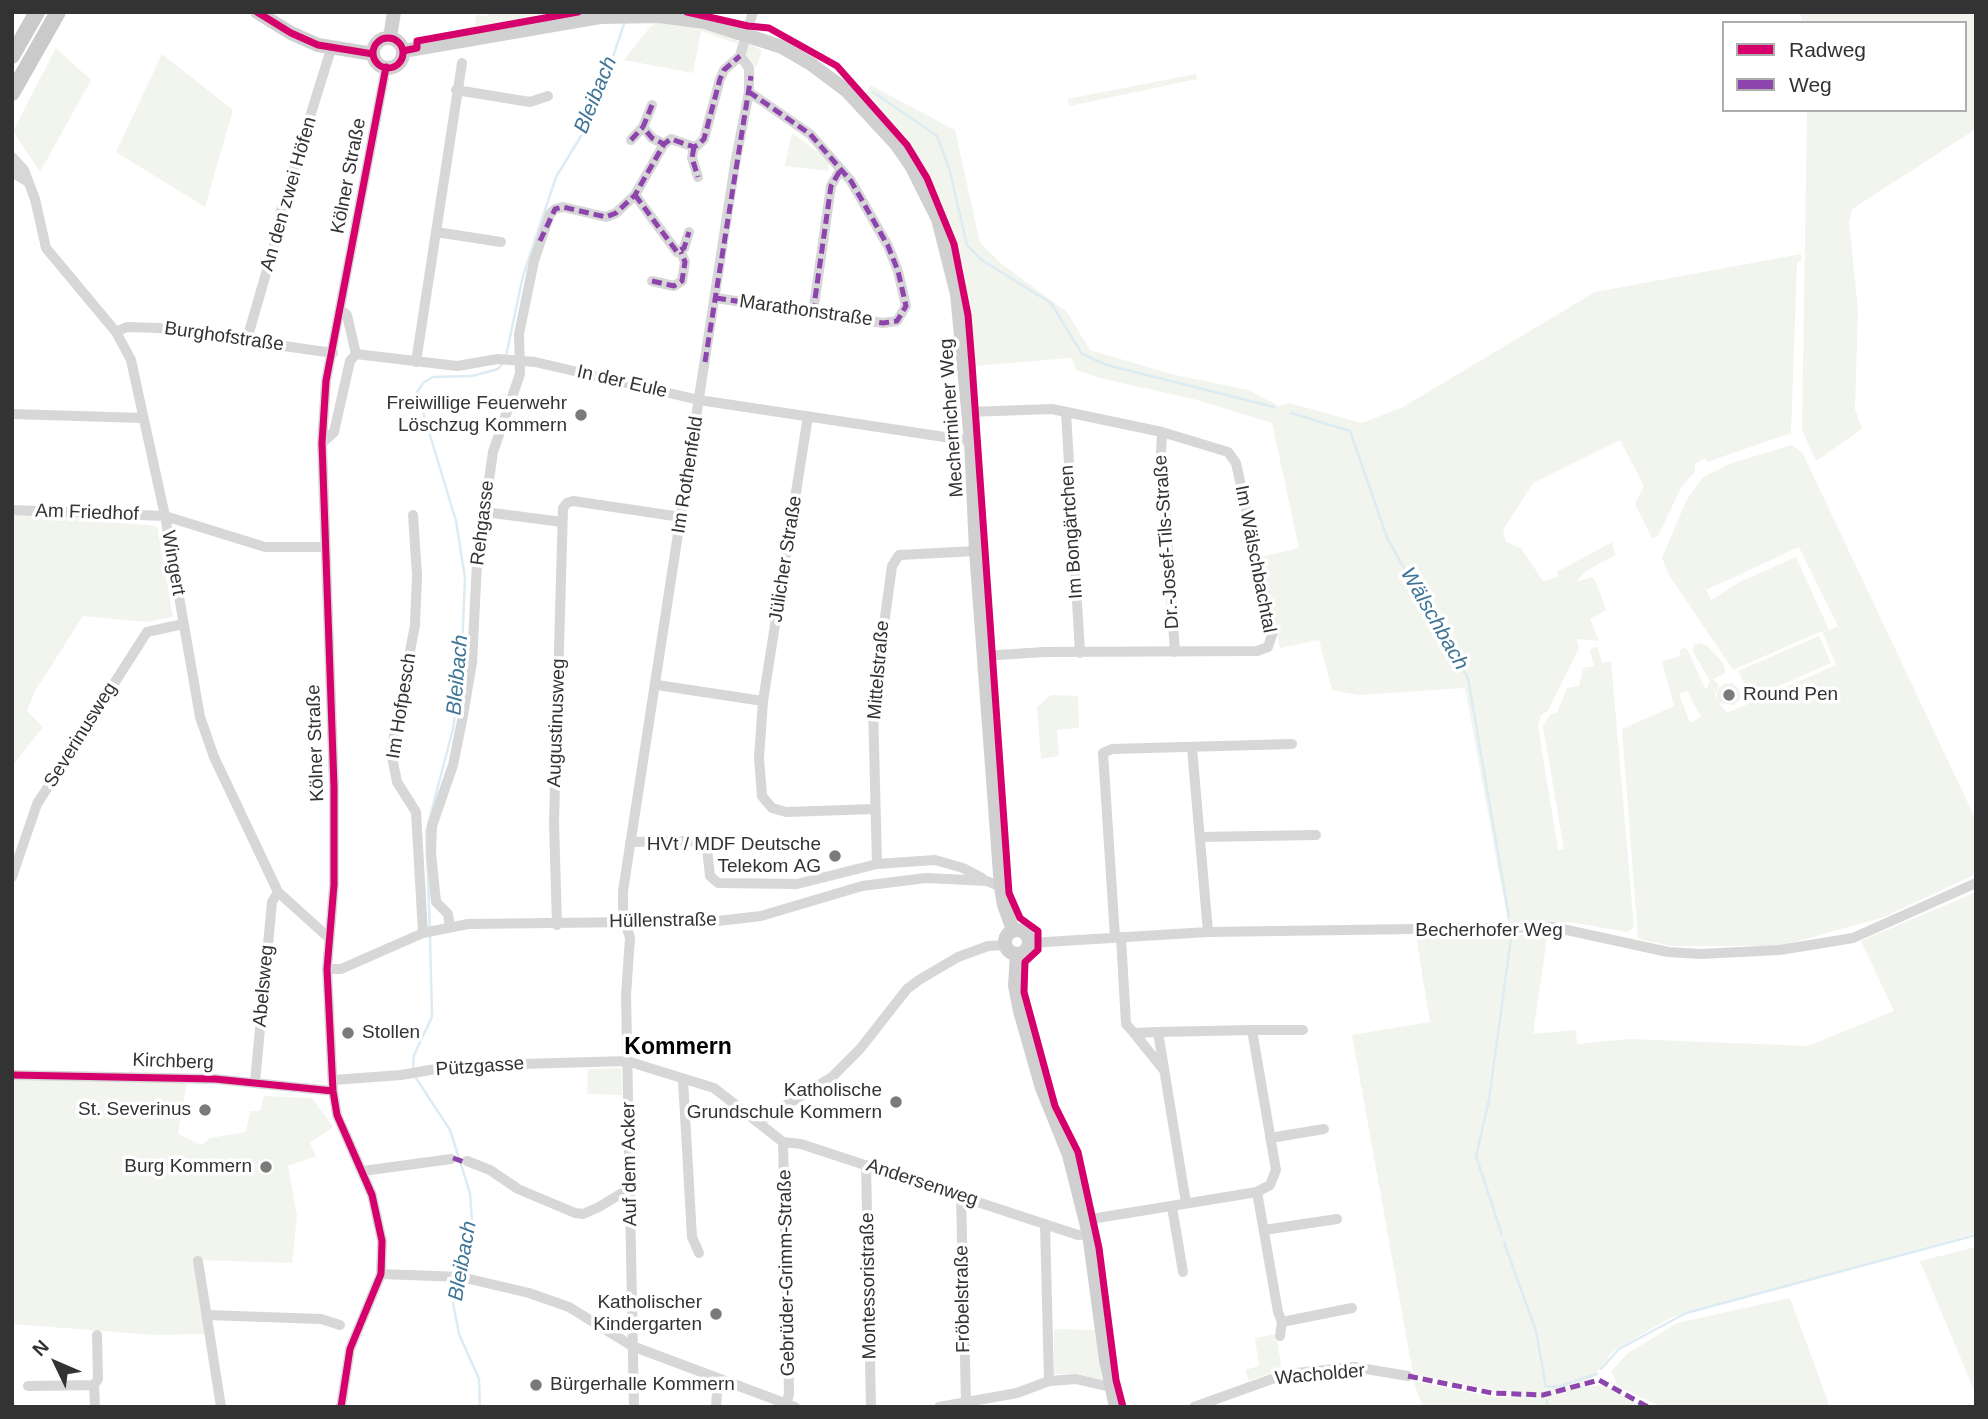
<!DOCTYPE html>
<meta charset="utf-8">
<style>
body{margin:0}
#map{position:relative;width:1988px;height:1419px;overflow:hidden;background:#fff;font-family:Arial,sans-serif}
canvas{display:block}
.frame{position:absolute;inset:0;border:14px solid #333;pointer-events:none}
.legend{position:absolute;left:1722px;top:21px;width:245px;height:91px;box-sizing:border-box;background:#fff;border:2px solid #adadad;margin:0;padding:9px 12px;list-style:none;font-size:21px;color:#333}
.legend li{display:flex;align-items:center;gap:14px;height:35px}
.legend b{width:35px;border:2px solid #adadad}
.north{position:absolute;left:21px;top:1328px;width:70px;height:70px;-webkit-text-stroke:5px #fff;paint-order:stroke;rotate:314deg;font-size:19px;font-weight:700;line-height:28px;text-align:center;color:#333}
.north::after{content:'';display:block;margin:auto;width:24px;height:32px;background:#333;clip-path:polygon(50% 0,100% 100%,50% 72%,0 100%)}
</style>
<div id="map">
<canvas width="1988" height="1419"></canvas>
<div class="frame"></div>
<ul class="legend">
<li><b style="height:9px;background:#d6006c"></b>Radweg</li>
<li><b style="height:9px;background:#8e44ad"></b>Weg</li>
</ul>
<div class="north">N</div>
</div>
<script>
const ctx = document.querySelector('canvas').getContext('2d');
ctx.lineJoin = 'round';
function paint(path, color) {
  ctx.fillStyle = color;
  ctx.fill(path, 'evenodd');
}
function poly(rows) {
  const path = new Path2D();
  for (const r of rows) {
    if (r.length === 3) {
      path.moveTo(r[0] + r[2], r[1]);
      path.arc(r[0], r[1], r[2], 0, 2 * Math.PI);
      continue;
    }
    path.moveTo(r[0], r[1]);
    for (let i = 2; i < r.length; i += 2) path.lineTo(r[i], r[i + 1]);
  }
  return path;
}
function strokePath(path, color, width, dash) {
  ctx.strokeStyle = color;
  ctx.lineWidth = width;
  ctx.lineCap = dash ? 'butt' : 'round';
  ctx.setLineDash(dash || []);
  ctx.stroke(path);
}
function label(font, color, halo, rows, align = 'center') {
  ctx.font = font + ' Arial,sans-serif';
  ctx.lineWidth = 7;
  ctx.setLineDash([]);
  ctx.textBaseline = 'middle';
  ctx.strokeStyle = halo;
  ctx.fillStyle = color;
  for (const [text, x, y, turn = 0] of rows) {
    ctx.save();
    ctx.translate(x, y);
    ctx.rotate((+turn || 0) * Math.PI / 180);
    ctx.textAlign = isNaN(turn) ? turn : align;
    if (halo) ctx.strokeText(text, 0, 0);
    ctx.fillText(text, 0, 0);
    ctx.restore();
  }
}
const green = poly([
 [489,12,499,14,566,12,458,30,475,25,476,15,488,16],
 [1800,12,1976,12,1976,129,1852,209,1849,222,1858,311,1855,409,1862,429,1816,461,1802,430,1807,110,1965,110,1965,23,1802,23],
 [662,20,713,29,737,38,738,44,701,31,693,73,624,60,650,27],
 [750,43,762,51,756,68,745,57,745,49],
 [56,48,91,80,40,172,13,131],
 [162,54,233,110,205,207,116,152],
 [1196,74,1197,79,1070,106,1067,99],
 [870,85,955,130,980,243,1002,264,1067,312,1090,350,1171,374,1248,390,1279,406,1289,403,1362,423,1403,407,1595,292,1801,254,1801,261,1797,262,1791,433,1707,462,1705,458,1695,464,1695,472,1682,486,1658,536,1652,538,1635,504,1644,486,1620,440,1533,483,1503,530,1506,542,1521,548,1543,581,1558,577,1557,572,1612,542,1615,555,1586,571,1576,582,1593,577,1597,585,1606,610,1590,619,1599,641,1577,639,1579,648,1548,711,1541,715,1538,726,1558,850,1564,849,1543,726,1551,714,1557,713,1567,688,1579,686,1583,668,1594,666,1590,651,1594,647,1598,648,1602,663,1611,661,1634,927,1628,932,1570,922,1508,922,1465,688,1358,695,1332,690,1319,640,1280,648,1261,557,1299,548,1272,423,1197,400,1100,378,1077,370,1071,358,975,366,963,265,957,260,941,203,913,152,865,96],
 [792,133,829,160,828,171,785,166],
 [1792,445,1803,454,1976,820,1976,874,1884,917,1781,946,1671,946,1643,940,1638,938,1622,729,1674,706,1662,661,1680,656,1680,650,1686,647,1706,690,1710,681,1693,652,1694,645,1700,643,1708,646,1723,663,1726,673,1713,679,1719,685,1715,694,1717,701,1717,690,1725,683,1733,683,1740,691,1740,699,1734,705,1719,703,1727,713,1836,665,1822,631,1733,670,1669,575,1662,558,1686,501,1702,478,1729,464],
 [1799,547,1838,626,1829,630,1796,557,1740,582,1711,600,1706,590],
 [1687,691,1701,717,1690,723,1679,694],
 [12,512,157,526,173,617,147,622,83,616,35,691,27,711,43,727,12,766],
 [1819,636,1831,663,1751,698,1738,671],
 [1051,695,1078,696,1079,728,1057,730,1059,756,1041,759,1037,707],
 [1976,892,1976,1233,1672,1317,1613,1351,1586,1387,1604,1385,1641,1407,1423,1407,1413,1381,1492,1397,1516,1397,1522,1392,1493,1390,1413,1374,1352,1035,1430,1022,1416,936,1527,935,1547,938,1533,1034,1576,1030,1577,1044,1629,1039,1808,1046,1894,1011,1861,941],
 [621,1068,622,1095,587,1094,588,1069],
 [12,1079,187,1081,178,1134,202,1145,210,1138,246,1132,250,1111,260,1111,264,1096,312,1098,333,1127,310,1143,316,1156,288,1166,297,1216,292,1263,201,1260,206,1334,155,1335,12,1324],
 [1976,1247,1976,1395,1920,1261],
 [1790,1298,1830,1407,1661,1407,1619,1387,1611,1372,1627,1354,1677,1323],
 [1054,1329,1097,1330,1102,1381,1079,1374,1054,1374],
 [1276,1334,1281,1365,1276,1371,1249,1381,1245,1370,1259,1366,1255,1338]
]);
const stream = poly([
 [873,92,937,136,949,168,967,245,983,261,1051,303,1082,354,1107,365,1274,407],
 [506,356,523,276,556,177,592,118,625,21],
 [1291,413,1350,431,1388,540,1468,678,1509,917],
 [430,930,426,832,453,729,461,672,465,578,456,521,417,392,424,382,433,377,472,376,498,369,504,362],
 [413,1069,414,1055,432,1017,430,936],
 [414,1075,450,1130,470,1193,472,1221,465,1274],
 [1502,1235,1476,1156,1489,1100,1511,938],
 [1504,1242,1536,1331,1546,1387,1560,1386,1597,1374],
 [464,1281,453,1303,459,1334,479,1379,480,1407],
 [1601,1369,1619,1349,1686,1313,1976,1235],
 [1547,1400,1547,1407]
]);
const street = poly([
 [456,90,530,102,548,96],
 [652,105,643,127,652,138,664,144],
 [631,140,643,127],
 [694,147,692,158,698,177],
 [12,157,24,170,35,199,46,248,116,332,131,360,165,516,200,717,214,757,278,892,329,938],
 [12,172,28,182],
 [635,195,677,252,684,248,689,232],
 [436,232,501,242],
 [652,281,674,286,682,281,685,262,681,252],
 [716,298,883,323,897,321,906,306,898,271,888,246,851,181,810,134,749,92],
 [340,309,347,315,356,354],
 [813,313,831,186,841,169],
 [116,332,127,327,158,328,333,353],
 [247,339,274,246,279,217,331,49],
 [416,362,462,63],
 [968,412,1052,409,1162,432,1228,452,1236,463,1273,632,1268,647,1257,651,1044,652,983,656],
 [1066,412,1080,653],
 [12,414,143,418],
 [808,416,763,701,759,758,762,796,772,808,786,812,875,809],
 [1162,432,1161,452,1175,652],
 [322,443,334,432,350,361,356,354,457,366,498,359,535,362,699,400,971,441],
 [12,510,165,516,265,547,324,547],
 [485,512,562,522],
 [413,515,417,575,415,625,391,752,397,782,416,812,423,933],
 [657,685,763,701],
 [1192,748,1208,932],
 [1200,837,1316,835],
 [630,842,697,841,707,848,710,876,718,883,797,884,877,864,935,860,963,868,982,878],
 [877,864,873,705,892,566,899,555,976,551],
 [12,877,37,804,147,632,183,624],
 [557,925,554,822,563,508,567,503,573,501,681,517],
 [450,927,448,914,436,902,431,853,432,826,453,765,462,721,472,663,477,563,493,452,520,374,519,334,534,261,550,214,555,209,563,207,606,217,616,213,635,195,664,144,671,139,694,147,698,145,704,139,720,79,724,70,740,56],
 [1115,937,1103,753,1112,749,1292,744],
 [1121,937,1126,1024,1134,1033,1158,1032,1186,1203],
 [1030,943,1208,932,1553,927,1668,952,1700,954,1780,950,1853,938,1976,883],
 [327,969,341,969,423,933,468,924,718,921,761,916,862,886,926,878,987,881,1001,887],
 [1252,1030,1303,1030],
 [1158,1032,1252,1030,1276,1170,1270,1185,1257,1192],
 [1134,1033,1163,1069],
 [12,1075,215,1079,333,1091],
 [333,1080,401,1075,453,1066,627,1061,714,1088,783,1142,801,1144,1078,1235,1089,1234],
 [683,1080,692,1237,699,1253],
 [255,1082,272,902,278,892],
 [760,1121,832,1077,860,1049,907,989,919,980,958,957,988,946,1005,945],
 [1270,1138,1324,1129],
 [783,1142,789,1394,785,1407],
 [467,1161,490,1170,518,1189,575,1213,583,1214,599,1207,632,1187],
 [866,1165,871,1407],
 [363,1171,451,1159],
 [961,1197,966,1401],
 [1172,1207,1183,1272],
 [1085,1220,1257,1192,1278,1312,1282,1322,1352,1308],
 [1045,1224,1049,1381],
 [1264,1230,1337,1219],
 [198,1261,221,1407],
 [381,1274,461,1277,529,1293,569,1307,632,1346,795,1407],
 [207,1315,321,1319,340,1325],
 [1280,1336,1282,1322],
 [94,1385,98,1379,97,1335],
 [28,1386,94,1385,95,1407],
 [341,1407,350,1349,381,1274,382,1241,372,1195,337,1115,333,1091,327,969,334,885,334,787,322,443,326,381,386,67],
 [634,1407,626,995,630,938,623,915,623,891,735,164,749,92,749,68,740,56,753,12],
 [716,1407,718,1378],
 [939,1407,1017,1393,1049,1381,1076,1379,1110,1387],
 [1194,1407,1286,1374,1354,1367,1408,1376]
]);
const secondary = poly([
 [257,12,291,33,318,45,373,54],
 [390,38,394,12],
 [388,53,15],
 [403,51,600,17,659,16,705,22,782,47,811,64,847,91,897,145,912,167,938,219,957,294,971,441,976,551,1001,887,1004,905,1013,930],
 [1017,942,12],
 [1017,954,1015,986,1020,1011,1042,1088,1069,1155,1089,1234,1106,1360,1116,1407]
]);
const primary = poly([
 [12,56,37,12],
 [12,93,58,12]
]);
const quiet = poly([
 [652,105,643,127,652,138,664,144],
 [631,140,643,127],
 [694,147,692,158,698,177],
 [635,195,677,252,684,248,689,232],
 [540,241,555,209,563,207,606,217,616,213,635,195,664,144,671,139,694,147,698,145,704,139,720,79,724,70,740,56],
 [652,281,674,286,682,281,685,262,681,252],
 [716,298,883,323,897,321,906,306,898,271,888,246,851,181,810,134,749,92],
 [813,313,831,186,841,169],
 [705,362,751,76],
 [453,1158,464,1162],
 [1408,1376,1492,1393,1543,1395,1599,1380,1648,1407]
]);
const cycleway = poly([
 [257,12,291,33,318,45,373,54],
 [687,12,748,26,769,28,837,66,907,145,927,178,954,244,968,315,972,364,1009,893,1020,918,1038,931,1038,950,1025,962,1024,992,1055,1106,1078,1152,1099,1248,1116,1380,1123,1407],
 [388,53,15],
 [403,51,417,48,417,41,578,12],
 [12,1075,215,1079,333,1091],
 [341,1407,350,1349,381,1274,382,1241,372,1195,337,1115,333,1091,327,969,334,885,334,787,322,443,326,381,386,67]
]);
const markers = [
 [581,415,7,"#7a7a7a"],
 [1729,695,7,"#7a7a7a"],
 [835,856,7,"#7a7a7a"],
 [348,1033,7,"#7a7a7a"],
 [896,1102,7,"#7a7a7a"],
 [205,1110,7,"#7a7a7a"],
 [266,1167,7,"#7a7a7a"],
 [716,1314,7,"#7a7a7a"],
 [536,1385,7,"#7a7a7a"]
];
const streetNames = [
 ["Kölner Straße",349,176,-79],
 ["An den zwei Höfen",289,194,-74],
 ["Marathonstraße",806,311,8],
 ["Burghofstraße",224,337,8],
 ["In der Eule",622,382,13],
 ["Mechernicher Weg",952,418,-94],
 ["Im Rothenfeld",688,475,-81],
 ["Am Friedhof",87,513,2],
 ["Rehgasse",483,523,-83],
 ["Im Bongärtchen",1072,532,-94],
 ["Dr.-Josef-Tils-Straße",1167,542,-94],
 ["Jülicher Straße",786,559,-81],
 ["Im Wälschbachtal",1255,559,79],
 ["Wingert",173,563,80],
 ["Mittelstraße",879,670,-85],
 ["Im Hofpesch",402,706,-81],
 ["Augustinusweg",557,723,-88],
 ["Severinusweg",81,735,-58],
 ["Kölner Straße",316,743,-92],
 ["Hüllenstraße",663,921,-1],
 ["Becherhofer Weg",1489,931],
 ["Abelsweg",264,986,-85],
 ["Kirchberg",173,1062,2],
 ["Pützgasse",480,1067,-4],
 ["Auf dem Acker",630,1164,-91],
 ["Andersenweg",922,1183,18],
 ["Gebrüder-Grimm-Straße",787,1273,-91],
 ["Montessoristraße",869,1286,-91],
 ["Fröbelstraße",963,1299,-91],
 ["Wacholder",1320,1375,-5]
];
const poiNames = [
 ["Freiwillige Feuerwehr",567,404],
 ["Löschzug Kommern",567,426],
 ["Round Pen",1743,695,"left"],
 ["HVt / MDF Deutsche",821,845],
 ["Telekom AG",821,867],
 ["Stollen",362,1033,"left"],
 ["Katholische",882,1091],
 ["Grundschule Kommern",882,1113],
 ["St. Severinus",191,1110],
 ["Burg Kommern",252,1167],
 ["Katholischer",702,1303],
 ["Kindergarten",702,1325],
 ["Bürgerhalle Kommern",550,1385,"left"]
];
const waterNames = [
 ["Bleibach",596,95,-68],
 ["Wälschbach",1434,619,60],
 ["Bleibach",458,675,-85],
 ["Bleibach",463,1261,-80]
];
const quarterNames = [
 ["Kommern",678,1048]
];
paint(green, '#f1f5ed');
strokePath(stream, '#ddebf3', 2.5);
strokePath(street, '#d7d7d7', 10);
strokePath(secondary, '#d0d0d0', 14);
strokePath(primary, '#cacaca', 16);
strokePath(quiet, '#8e44ad', 5, [10, 5]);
strokePath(cycleway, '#d6006c', 7);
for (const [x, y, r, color] of markers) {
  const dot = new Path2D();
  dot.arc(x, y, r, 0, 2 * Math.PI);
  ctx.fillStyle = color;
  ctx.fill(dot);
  strokePath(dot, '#fff', 2.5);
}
label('19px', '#333', '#fff', streetNames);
label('19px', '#333', '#fff', poiNames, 'right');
label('italic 21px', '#3f7597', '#fff', waterNames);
label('bold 23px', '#000', '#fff', quarterNames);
</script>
